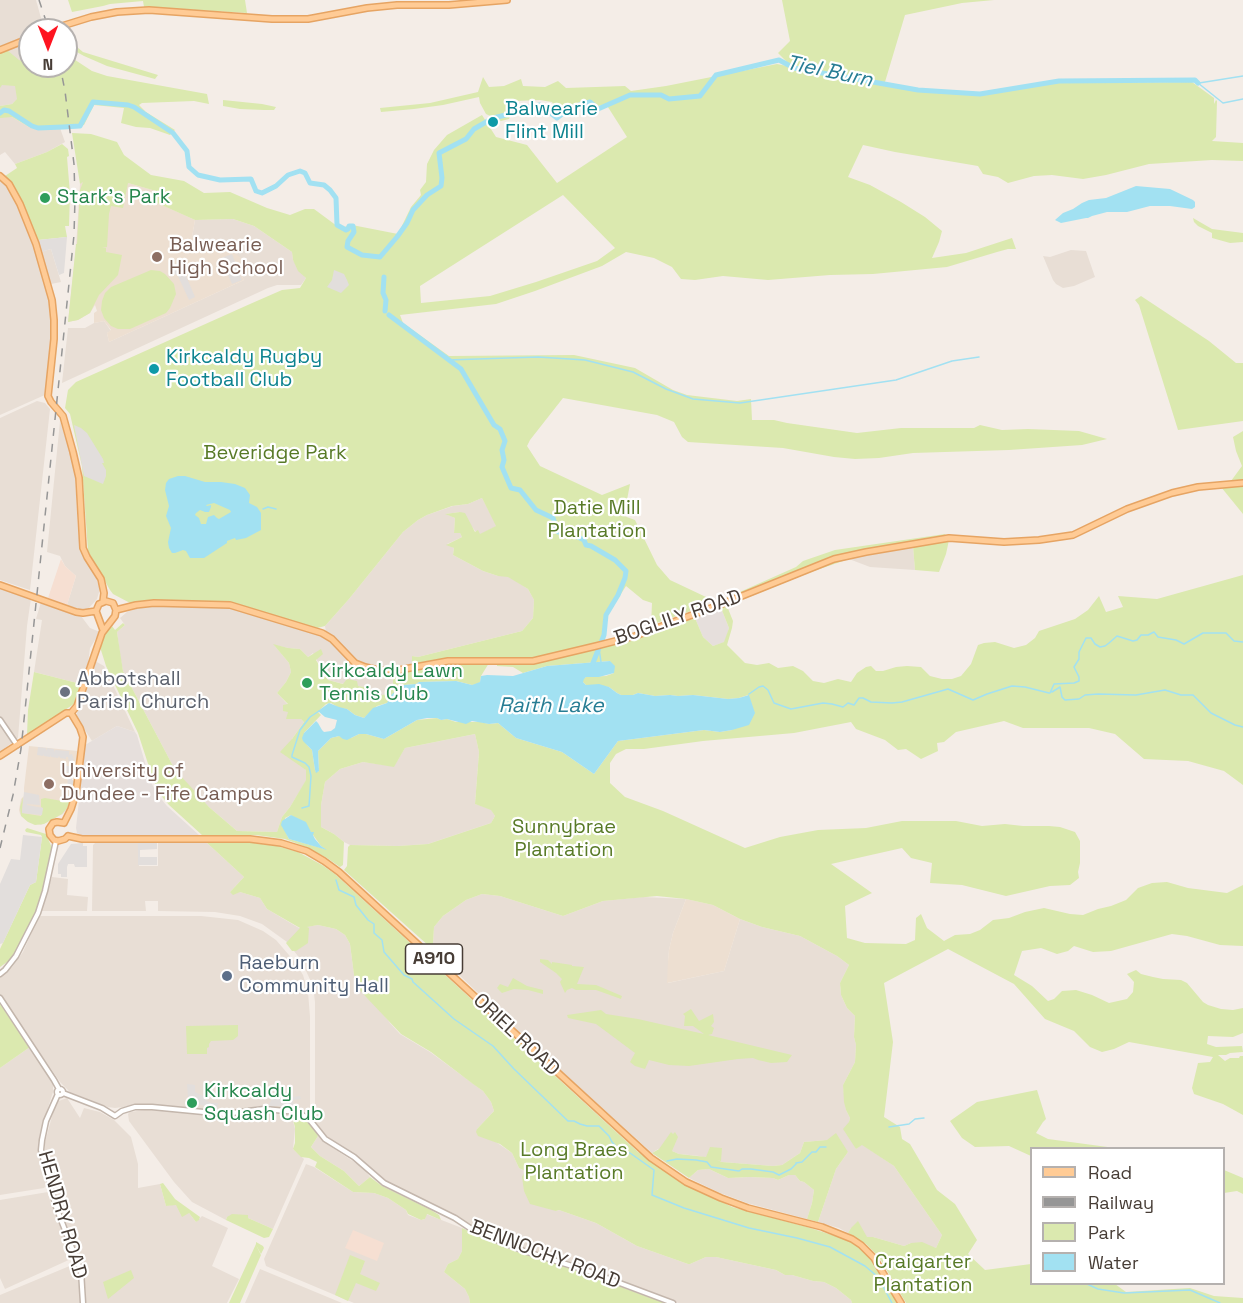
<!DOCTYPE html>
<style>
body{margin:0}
#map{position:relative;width:1243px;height:1303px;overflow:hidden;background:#f4ede7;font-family:"Space Grotesk",sans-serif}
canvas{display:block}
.legend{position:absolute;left:1030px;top:1147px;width:195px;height:138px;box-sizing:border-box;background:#fff;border:2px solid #b5b1af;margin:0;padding:8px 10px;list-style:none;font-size:18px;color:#473d36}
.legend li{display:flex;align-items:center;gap:12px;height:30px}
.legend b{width:30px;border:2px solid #b5b1af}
.north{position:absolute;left:18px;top:18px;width:60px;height:60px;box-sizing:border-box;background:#fff;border:2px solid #b5b1af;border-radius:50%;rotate:180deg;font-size:16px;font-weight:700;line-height:24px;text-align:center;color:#473d36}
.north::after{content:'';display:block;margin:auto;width:21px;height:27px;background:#fe1420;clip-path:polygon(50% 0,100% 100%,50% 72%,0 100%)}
</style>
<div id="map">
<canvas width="1243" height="1303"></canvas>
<ul class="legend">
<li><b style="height:8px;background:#ffcb95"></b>Road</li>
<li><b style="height:8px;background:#969696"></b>Railway</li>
<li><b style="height:16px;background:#dbe9af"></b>Park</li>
<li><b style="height:16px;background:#a2e1f2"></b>Water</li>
</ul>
<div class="north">N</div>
</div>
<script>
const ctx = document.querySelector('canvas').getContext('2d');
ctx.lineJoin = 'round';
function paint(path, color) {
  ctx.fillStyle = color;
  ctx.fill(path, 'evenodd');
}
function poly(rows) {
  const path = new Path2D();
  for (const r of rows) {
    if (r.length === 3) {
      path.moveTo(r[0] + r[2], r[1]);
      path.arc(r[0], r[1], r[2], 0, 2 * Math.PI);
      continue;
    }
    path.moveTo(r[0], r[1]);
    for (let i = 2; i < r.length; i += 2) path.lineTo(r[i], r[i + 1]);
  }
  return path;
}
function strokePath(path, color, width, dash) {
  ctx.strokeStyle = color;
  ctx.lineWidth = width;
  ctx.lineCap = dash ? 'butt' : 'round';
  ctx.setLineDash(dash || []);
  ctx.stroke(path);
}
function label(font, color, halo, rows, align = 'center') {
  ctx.font = font + ' "Space Grotesk",sans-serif';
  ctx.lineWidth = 4.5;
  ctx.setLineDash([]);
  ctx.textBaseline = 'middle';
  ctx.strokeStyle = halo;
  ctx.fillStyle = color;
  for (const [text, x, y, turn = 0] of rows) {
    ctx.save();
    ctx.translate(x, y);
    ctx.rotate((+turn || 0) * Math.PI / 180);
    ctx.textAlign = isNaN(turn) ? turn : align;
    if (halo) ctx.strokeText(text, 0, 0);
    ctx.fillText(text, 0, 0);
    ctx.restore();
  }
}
const residential = poly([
 [0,0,36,0,44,29,30,30,30,35,0,46],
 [30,41,30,66,48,72,12,104,0,106,0,53],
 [1,117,12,117,31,128,41,130,60,128,65,142,47,152,15,164,5,152,0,155,0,118],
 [0,179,8,187,18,204,31,236,49,292,53,318,53,349,47,394,0,415],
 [233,219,254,226,292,252,293,260,306,278,301,285,277,285,268,288,62,383,68,328,85,328,94,323,104,321,111,331,107,333,109,342,244,280,228,251,201,246,192,237,195,220],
 [51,249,61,282,51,284,40,252],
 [1071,250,1086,251,1095,277,1074,286,1063,288,1056,284,1053,280,1043,256,1050,257],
 [37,401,45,403,50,409,30,590,0,580,0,418],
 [60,421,71,454,75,476,78,532,82,554,95,575,100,589,97,599,88,609,84,611,67,605,76,576,65,566,60,556,47,552],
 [482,498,497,526,480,535,476,532,460,512,446,514,455,518,454,533,460,533,462,537,447,544,454,548,453,555,483,571,498,576,508,576,528,589,534,600,533,618,522,631,418,657,412,656,412,664,383,668,364,664,357,661,336,638,326,632,325,626,349,599,403,532,418,520,427,515,453,506,468,504],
 [913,546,915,570,870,567,849,559,868,554],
 [0,587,31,598,27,626,18,738,0,752],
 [41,602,81,616,90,628,100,632,90,648,88,663,81,684,34,672,42,620,36,619],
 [151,606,228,607,323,636,331,642,354,666,361,670,387,674,393,679,394,685,392,691,383,696,377,696,373,695,370,688,344,684,328,680,313,653,308,657,300,649,288,648,274,645,289,663,291,672,286,682,277,693,304,722,292,739,306,770,306,781,290,807,282,817,277,832,237,831,209,807,190,788,173,766,123,671,120,655,117,632,125,625,120,618,127,612,136,609],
 [95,661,104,666,135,732,117,726,92,741,76,716],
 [475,734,479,752,475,804,491,809,495,816,491,823,428,844,398,846,350,845,344,842,334,834,321,827,321,805,325,782,340,769,363,762,394,766,405,748],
 [96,842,138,842,139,866,158,866,158,842,206,842,244,877,230,892,240,892,260,898,267,909,299,928,318,925,336,929,345,935,350,944,354,975,390,1023,400,1034,430,1052,483,1091,491,1102,494,1111,477,1129,512,1153,519,1168,525,1171,556,1211,559,1210,596,1223,637,1246,688,1264,690,1264,706,1257,716,1257,776,1270,785,1275,792,1275,813,1281,824,1282,836,1288,851,1300,852,1303,678,1303,671,1299,584,1267,525,1249,478,1231,456,1217,390,1185,379,1177,354,1154,334,1142,325,1134,315,1122,315,1002,313,986,301,960,287,942,262,924,240,916,215,912,158,911,158,901,145,901,146,911,92,911,93,845],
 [52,877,68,879,67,895,88,897,87,911,41,911],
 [482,894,500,896,563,916,603,901,643,897,686,899,673,933,669,950,668,961,668,983,724,971,740,919,762,927,800,936,837,956,849,965,840,983,841,995,847,1008,855,1016,854,1037,856,1045,855,1062,843,1085,846,1110,850,1118,849,1122,856,1149,862,1144,894,1166,942,1235,936,1248,911,1243,904,1246,873,1237,866,1237,851,1228,848,1233,839,1228,818,1222,836,1169,848,1152,827,1140,804,1142,800,1153,782,1165,773,1166,722,1162,699,1156,679,1154,672,1151,658,1149,652,1153,523,1036,430,947,433,944,434,927,443,916,466,900],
 [39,916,201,916,238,920,263,931,276,940,295,962,303,975,308,992,310,1017,310,1108,307,1111,302,1112,297,1109,259,1106,237,1111,219,1112,158,1105,145,1104,115,1108,108,1107,70,1092,60,1082,0,995,0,978,12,967,23,952],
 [30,1047,53,1084,53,1092,40,1133,38,1148,46,1186,44,1188,0,1195,0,1068],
 [67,1098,80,1118,84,1108,100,1112,114,1120,131,1137,138,1164,138,1188,160,1184,166,1206,176,1204,189,1213,196,1222,202,1216,228,1228,212,1266,239,1279,227,1303,86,1303,84,1274,82,1264,54,1193,45,1152,45,1142,56,1102],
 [151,1109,237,1117,261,1111,291,1113,295,1129,293,1149,304,1159,273,1229,248,1218,227,1217,226,1220,192,1202,174,1182,129,1121,128,1114,130,1112],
 [318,1136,330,1146,363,1168,370,1177,359,1186,344,1171,320,1156,311,1147],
 [306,1164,314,1167,353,1192,374,1193,388,1198,406,1210,408,1215,421,1220,425,1219,426,1214,462,1228,462,1251,458,1259,448,1264,444,1272,465,1289,469,1297,470,1303,354,1303,266,1266,264,1259],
 [709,1169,728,1178,750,1177,773,1178,778,1180,789,1175,795,1175,800,1181,804,1182,814,1190,812,1203,807,1219,747,1203,718,1192,689,1178,698,1170],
 [48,1192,50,1201,73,1258,5,1289,0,1278,0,1200],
 [72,1265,75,1265,77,1270,81,1303,0,1303,0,1295],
 [260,1269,342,1303,245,1303]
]);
const commercial = poly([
 [61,559,65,566,76,576,67,605,48,598],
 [353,1230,384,1243,377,1261,345,1248]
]);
const industrial = poly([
 [721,608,729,628,725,642,713,646,703,637,695,618],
 [117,726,135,732,137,735,150,780,157,794,167,806,199,835,160,836,81,835,77,833,76,828,85,745]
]);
const education = poly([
 [111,169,128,183,157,191,156,202,195,220,192,237,201,246,219,249,236,254,244,260,250,269,240,273,244,280,109,342,107,333,111,330,104,321,94,323,94,313,97,311,95,305,90,313,78,320,68,322,76,247,80,184,90,174],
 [29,746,78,751,75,774,72,777,72,780,74,781,73,790,67,809,63,814,41,825,27,821,20,814,19,810,21,799,24,796,24,788],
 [686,899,713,905,740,919,724,971,667,983,668,961,669,950,673,933]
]);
const green = poly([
 [68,0,245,0,247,13,144,7,143,1,110,4,103,6,72,12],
 [782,0,994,0,962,3,905,15,885,82,864,79,932,92,1002,92,1053,83,1192,82,1214,98,1214,104,1216,100,1217,101,1216,137,1212,141,1243,143,1243,161,1212,160,1149,164,1106,175,1083,179,1052,175,1034,176,1008,183,998,177,983,174,978,166,895,152,863,145,848,177,870,185,901,202,925,217,942,231,939,242,932,258,966,253,1012,238,1016,249,1008,249,997,252,947,267,873,274,830,275,768,280,723,276,695,280,681,279,672,267,654,258,626,252,602,266,535,291,496,304,400,315,403,323,449,356,574,355,635,368,673,390,687,395,737,401,751,399,752,420,774,420,787,423,857,433,901,428,974,428,980,425,1002,430,1028,429,1079,431,1107,439,1082,445,1009,450,913,453,879,458,855,459,834,457,783,448,688,442,682,437,674,422,657,415,563,398,530,440,527,446,540,466,602,495,630,484,624,516,635,520,657,565,670,580,706,597,708,605,651,625,652,603,643,600,626,586,609,613,604,618,603,635,600,643,546,656,505,659,460,658,434,660,412,664,412,656,418,657,522,631,533,618,534,600,528,589,508,577,498,576,483,571,453,555,454,548,446,545,462,537,460,533,454,533,455,518,445,514,460,512,465,513,475,532,478,530,480,534,496,526,482,498,468,504,452,506,427,515,418,520,403,532,349,599,325,626,317,628,228,603,148,601,132,604,113,594,110,590,88,551,82,466,70,414,65,408,68,390,76,382,250,304,282,290,300,288,306,278,298,271,293,260,292,252,254,226,233,219,195,220,155,202,156,191,128,183,123,208,111,206,109,214,107,247,102,248,106,248,106,252,122,255,118,275,99,295,90,313,78,320,68,322,76,244,77,244,80,190,83,182,80,184,72,133,91,134,117,142,124,155,151,175,184,181,204,193,230,192,267,208,290,215,305,209,314,209,337,226,344,227,352,225,398,234,411,207,421,195,420,190,426,182,427,164,434,150,447,135,482,115,496,137,527,145,557,183,627,137,606,104,598,106,588,100,573,104,558,113,552,102,540,100,515,101,513,110,509,119,501,121,486,114,480,103,479,97,443,105,414,109,381,112,380,108,430,103,478,92,483,77,489,87,504,86,521,79,523,86,545,87,558,81,566,88,625,86,631,91,666,86,777,64,792,67,778,53,790,41],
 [563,195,615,248,597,261,536,282,490,296,421,303,420,286],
 [66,38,83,52,158,75,155,79,107,66,84,56,73,50,66,43],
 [7,50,19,60,30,64,30,66,66,66,66,54,92,71,107,76,207,94,209,104,194,101,142,103,139,105,146,112,175,130,170,135,150,128,136,127,121,123,124,108,94,105,84,125,41,130,31,128,12,117,0,118,0,106,12,104,17,99,15,86,2,85,0,88,0,53],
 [223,100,262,104,276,107,274,110,264,110,240,109,223,106],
 [62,144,68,149,69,156,67,157,70,194,69,226,65,226,67,237,38,240,18,194,5,176,17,168,15,164,47,152],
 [1193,218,1212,229,1243,233,1243,242,1230,243,1212,238,1212,233,1198,226,1194,222],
 [151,270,160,271,165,274,174,284,176,294,170,308,166,313,130,329,118,329,111,326,104,318,101,310,102,301,105,293,111,287],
 [1141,296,1209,341,1236,363,1243,363,1243,421,1178,430,1139,305,1135,300],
 [1243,431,1243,480,1231,481,1242,466,1236,451,1233,437],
 [1243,486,1243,514,1221,487],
 [945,534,946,537,845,555,846,560,811,572,727,606,733,621,732,628,727,645,745,663,757,665,769,663,778,668,793,666,803,671,813,681,824,683,838,679,851,682,857,673,866,667,871,666,876,671,883,671,896,667,907,666,921,667,930,676,942,679,952,679,961,676,971,664,978,645,984,643,995,642,1014,648,1026,645,1035,638,1039,631,1075,619,1088,610,1099,596,1106,612,1123,607,1118,596,1157,599,1243,575,1243,785,1224,771,1188,761,1144,759,1115,734,1089,728,1023,728,1004,721,956,732,944,742,937,743,938,751,921,759,906,749,898,750,885,740,856,729,851,722,794,733,703,741,644,749,626,749,616,754,610,763,610,783,625,797,663,811,745,848,780,837,818,830,866,828,902,821,956,821,982,826,1005,824,1023,826,1049,826,1060,827,1075,832,1080,841,1080,863,1078,872,1079,878,1070,885,1050,886,1006,896,962,885,930,883,932,863,911,858,902,848,831,864,872,893,845,906,847,938,865,943,906,944,915,940,916,918,921,914,927,928,944,941,955,935,970,934,980,930,993,920,1009,918,1025,912,1044,908,1070,914,1083,915,1098,909,1111,906,1126,900,1138,888,1152,883,1167,882,1188,888,1227,893,1243,885,1243,946,1220,945,1187,936,1172,934,1111,951,1093,952,1074,946,1068,951,1057,954,1041,948,1022,951,1014,975,1032,986,1048,1001,1054,999,1062,991,1076,990,1092,995,1109,1003,1127,999,1133,992,1134,982,1127,974,1136,970,1141,974,1153,977,1163,979,1181,980,1187,983,1203,1002,1208,1005,1221,1009,1233,1010,1243,1008,1243,1033,1233,1037,1208,1036,1207,1044,1216,1047,1242,1046,1243,1052,1230,1053,1226,1055,1218,1055,1225,1061,1230,1058,1239,1058,1240,1056,1243,1056,1243,1115,1223,1104,1194,1094,1192,1088,1198,1063,1210,1062,1213,1057,1129,1042,1114,1049,1102,1052,1090,1047,1074,1031,1045,1019,1014,984,948,949,884,983,893,1042,884,1117,900,1127,902,1139,910,1144,937,1190,955,1204,977,1240,968,1254,985,1270,1031,1264,1032,1284,1115,1284,1126,1292,1190,1288,1214,1296,1243,1298,1243,1303,906,1303,879,1257,866,1244,848,1233,851,1228,858,1221,867,1237,873,1237,904,1246,911,1243,922,1242,936,1248,942,1235,894,1166,862,1145,856,1149,843,1129,849,1122,850,1118,846,1110,844,1102,843,1085,855,1062,856,1045,854,1037,855,1016,847,1008,841,995,840,983,849,965,837,956,800,936,762,927,740,919,713,905,686,899,657,896,603,901,563,916,500,896,482,894,466,900,443,916,434,927,433,944,430,947,344,870,347,866,348,847,350,845,398,846,428,844,491,823,495,816,491,810,475,804,479,752,475,734,405,748,394,767,363,762,340,769,325,782,321,805,321,827,334,834,344,842,343,865,340,867,327,858,306,847,285,839,256,835,202,835,169,805,159,793,153,779,138,733,106,666,100,647,106,633,112,626,115,630,123,623,125,625,117,632,123,671,173,766,180,775,209,807,237,831,277,832,282,817,290,807,306,780,306,770,280,752,292,739,304,722,301,719,286,719,288,712,283,711,283,705,288,704,277,693,286,682,291,672,289,663,273,644,288,648,300,649,308,657,321,649,323,654,316,660,328,680,343,684,347,679,357,681,358,686,370,688,373,695,377,696,388,694,393,688,393,679,387,674,452,663,489,663,481,676,480,682,478,684,472,685,456,681,419,682,416,684,404,685,387,703,377,706,364,718,355,715,347,709,339,708,331,703,326,704,318,712,321,715,304,733,307,745,312,750,315,770,316,772,319,771,318,751,331,738,339,736,351,738,359,734,366,734,384,739,417,720,437,718,441,720,447,719,456,722,481,722,489,724,498,723,516,738,562,752,594,774,618,741,704,730,720,732,732,730,748,695,739,698,728,699,693,695,678,696,670,695,655,696,638,693,633,695,621,695,617,693,609,687,586,685,583,682,583,679,586,677,606,676,614,673,610,661,547,666,523,673,513,667,497,666,497,662,539,662,623,642,695,618,703,637,713,646,724,642,729,628,721,608,727,606,724,599,796,567,803,561,835,550],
 [291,815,311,832,321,846,325,849,289,839,286,833,285,818],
 [949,540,946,554,939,572,915,570,913,546],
 [34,672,81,684,74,704,27,735,28,710],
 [23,797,22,813,41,816,43,808,41,807,41,799,45,798,62,801,63,798,70,801,67,808,62,814,44,824,35,825,28,822,21,816,20,807],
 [27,828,46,834,52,848,40,902,25,935,10,960,0,967,0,949,30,885,36,882,42,837,41,835,26,832,25,830],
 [206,842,255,843,277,846,298,852,322,865,335,874,638,1152,672,1176,732,1207,807,1227,851,1241,866,1253,875,1263,897,1303,852,1303,851,1300,836,1288,824,1282,813,1281,792,1275,785,1275,776,1270,716,1257,706,1257,690,1264,688,1264,637,1246,596,1223,559,1210,556,1211,530,1204,524,1191,522,1177,525,1171,519,1168,512,1153,500,1144,478,1136,476,1132,477,1129,494,1111,491,1102,483,1091,473,1084,431,1052,401,1034,367,998,359,989,354,975,350,944,345,935,336,929,318,925,307,927,309,928,308,943,296,951,292,951,286,943,300,928,267,909,260,898,240,892,233,895,230,892,244,877],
 [540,959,548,960,552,964,552,962,572,965,572,966,584,967,577,984,596,985,622,996,621,999,596,990,576,990,572,988,567,990,565,993,560,982,562,979,556,973,540,962],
 [513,978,527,986,543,990,543,994,528,990,514,989,502,993,497,988,500,984,508,987],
 [0,1004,30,1047,0,1068],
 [691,1009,699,1021,713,1014,714,1022,711,1026,714,1028,712,1034,708,1035,792,1055,787,1062,771,1063,758,1060,753,1058,738,1059,689,1066,669,1065,649,1060,645,1069,635,1066,630,1062,635,1053,596,1024,568,1018,567,1015,601,1010,606,1014,638,1019,704,1034,693,1026,684,1026,685,1016,683,1014],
 [238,1025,238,1036,233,1040,211,1041,209,1044,209,1047,207,1048,207,1054,187,1054,186,1026],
 [1037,1090,1046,1119,1043,1122,1036,1133,1048,1139,1115,1148,1032,1148,1031,1156,1009,1146,975,1147,962,1138,950,1121,977,1102],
 [291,1113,305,1118,314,1128,318,1136,311,1147,320,1156,344,1171,359,1186,370,1177,382,1186,431,1210,439,1215,441,1220,427,1214,425,1219,421,1220,408,1214,406,1210,388,1198,374,1193,353,1192,315,1167,317,1162,309,1158,301,1157,293,1149,295,1143,295,1127],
 [671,1132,673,1134,675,1132,678,1137,672,1151,679,1154,706,1157,710,1147,722,1148,721,1161,717,1160,722,1162,773,1166,782,1165,800,1153,804,1142,827,1140,836,1133,848,1152,836,1169,818,1222,807,1219,812,1203,814,1190,804,1182,800,1181,795,1175,789,1175,778,1180,773,1178,750,1177,728,1178,709,1169,698,1170,689,1178,652,1153,659,1149],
 [1224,1170,1243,1178,1243,1194,1237,1191,1224,1193],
 [163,1183,175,1199,200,1217,199,1220,196,1222,189,1213,182,1217,176,1205,166,1206,160,1184],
 [232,1214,248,1215,248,1218,273,1229,269,1237,264,1238,226,1220,227,1217],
 [462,1228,501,1246,532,1257,563,1266,665,1303,470,1303,469,1297,465,1289,444,1272,448,1264,458,1259,462,1251],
 [256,1242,263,1246,264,1248,261,1254,256,1245,261,1255,240,1303,229,1303,256,1244],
 [350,1255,365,1261,360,1274,380,1283,376,1291,356,1283,348,1301,335,1295],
 [131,1270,134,1278,108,1299,103,1282]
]);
const parking = poly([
 [67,237,64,273,59,275,51,249,40,252,38,240],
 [232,254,242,280,232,284,225,268,223,268,219,259],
 [176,267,184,271,195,297,189,300,178,276,173,273],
 [334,270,344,274,347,280,349,285,341,293,327,287,332,280],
 [74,425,81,428,87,433,103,459,104,463,102,463,106,470,106,476,103,484,84,476],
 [38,747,46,748,46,751,47,748,54,749,54,752,55,750,69,751,69,755,72,754,74,760,72,761,71,772,72,780,74,781,72,790,67,790,68,772,66,772,66,766,69,766,69,762,68,757,66,757,66,759,60,758,59,756,58,758,51,757,51,755,50,757,44,756,43,754,43,756,37,755],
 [24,792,39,795,40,805,27,804,27,805,43,808,42,815,22,813],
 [23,835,42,837,36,882,30,885,3,943,0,944,0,884,11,859,20,860],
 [138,841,157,841,157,849,140,850,140,857,157,857,157,865,138,865],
 [83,843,83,846,87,846,87,867,75,867,74,864,68,864,67,867,67,877,61,877,61,874,58,874,58,864,71,844],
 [187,1084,195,1085,195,1092,205,1097,204,1099,211,1103,218,1103,217,1110,205,1109,205,1106,198,1104,197,1098,188,1097],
 [279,1086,281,1086,283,1095,291,1094,292,1097,300,1096,301,1099,293,1100,294,1106,268,1106]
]);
const water = poly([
 [1136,186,1170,189,1193,200,1195,202,1195,207,1192,209,1170,206,1150,206,1127,212,1107,212,1092,216,1088,218,1086,218,1061,223,1055,220,1063,213,1073,209,1082,203,1089,200,1106,198],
 [178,476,185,476,205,482,221,482,235,484,245,488,250,495,249,503,257,507,261,513,261,530,246,538,236,540,235,538,227,541,227,543,204,558,190,558,186,551,183,550,175,553,172,553,169,548,168,542,171,528,166,516,169,506,165,490,166,483,169,479],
 [214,503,230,510,231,512,219,519,217,518,214,515,208,517,206,524,201,524,199,518,195,515,196,513,200,510,205,512,209,512,211,507,211,505,207,506,206,505],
 [610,661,615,666,614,673,599,677,586,677,584,679,583,682,586,685,599,684,609,687,617,693,621,695,633,695,638,693,655,696,670,695,678,696,693,695,728,699,739,698,749,695,755,713,749,725,732,730,720,732,704,730,618,741,594,774,562,752,516,738,498,723,489,724,472,721,466,724,447,719,441,720,437,718,427,718,417,720,384,739,366,734,359,734,347,740,343,739,339,736,331,738,318,751,319,771,316,773,315,770,312,750,303,741,302,738,304,733,316,721,318,723,322,730,324,732,331,731,335,728,337,720,325,717,318,711,329,703,339,707,347,709,355,715,364,718,373,708,387,703,392,694,404,685,416,684,419,682,456,681,472,685,480,682,481,676,487,675,513,676,547,666],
 [291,815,306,822,311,832,314,832,313,835,315,839,321,846,327,850,289,839,281,825,282,821]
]);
const stream = poly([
 [1198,83,1223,103,1243,99],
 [1199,83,1243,76],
 [448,360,538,357,585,360,633,372,666,389,693,399,740,403,896,380,952,361,979,357],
 [263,509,268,507,276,509],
 [599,648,601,662],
 [1052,692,1060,687,1062,697,1065,700,1079,699,1085,695,1098,694,1136,695,1165,690,1181,695,1193,695,1211,713,1235,725,1243,727],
 [1050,693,1054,684,1074,683,1079,681,1079,677,1074,667,1079,659,1079,652,1086,638,1091,638,1095,644,1100,647,1105,646,1109,643,1117,636,1133,641,1137,640,1141,635,1148,635,1154,632,1158,637,1176,640,1184,644,1203,633,1226,633,1234,641,1243,642],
 [749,694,759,687,763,686,768,690,774,703,791,709,823,703,832,704,843,707,848,703,854,705,859,698,863,698,871,702,892,703,902,702,948,689,973,700,987,694,1012,686,1025,687,1049,693],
 [302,808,309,806,311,776,309,767,305,763,292,757,292,755,300,730,310,717,319,711],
 [336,880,339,890,354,897,356,905,368,920,374,924,374,933,382,940,384,952,404,975,412,979,413,982,454,1019,493,1046,514,1069,568,1121,574,1121,580,1124,587,1126,599,1126,609,1136,612,1142,621,1152,630,1153,654,1170,652,1195,684,1208,749,1228,797,1238,830,1247,865,1266,878,1277,892,1303],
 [889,1127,909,1124,915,1119,924,1118],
 [667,1161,677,1159,696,1160,707,1162,711,1167,739,1171,742,1169,751,1169,773,1172,779,1175,791,1169,796,1164,796,1163,802,1162,812,1152,816,1152,820,1147,826,1147],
 [1087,1284,1098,1289,1124,1293,1190,1290,1220,1303]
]);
const river = poly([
 [0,113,4,110,9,111,32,126,38,128,63,127,80,126,93,102,128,105,134,107,173,133,187,151,189,167,198,175,220,180,251,179,256,191,262,193,276,186,288,175,300,171,305,173,310,183,324,185,330,190,336,198,337,225,346,230,348,229,349,226,353,226,354,232,348,241,347,247,362,255,380,257,397,237,407,223,413,210,427,195,441,186,442,178,439,153,466,139,474,129,493,118,510,114,527,107,540,105,557,118,570,108,590,102,598,109,630,95,661,95,669,99,700,96,716,75,779,60,794,68,918,90,980,94,1059,81,1195,80,1198,83],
 [384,277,383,293,386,300,385,311],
 [389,315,461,369,494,425,500,429,505,441,502,450,504,460,502,467,511,488,520,490,536,510,553,518,558,532,568,532,584,540,586,545,591,546,615,560,626,571,625,578,618,595,606,615,604,635,593,663]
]);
const minor = poly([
 [0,720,17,745],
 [0,974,5,970,16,956,38,913,45,891,56,841],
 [0,998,54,1080,59,1089],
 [60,1092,3],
 [63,1093,102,1108,115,1116,122,1111,135,1107,152,1107,224,1114,264,1109,297,1112,309,1119,325,1139,354,1157,384,1183,455,1218,476,1232,524,1251,585,1270,673,1303],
 [58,1094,46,1121,42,1140,41,1150,56,1207,81,1271,83,1303]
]);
const major = poly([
 [49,30,91,17,117,12,149,10,272,19,308,19,367,8,397,5,449,5,507,0],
 [0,50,30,38],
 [0,176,9,184,20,204,36,244,52,300,54,320,54,339,48,396,51,402,63,416,73,452,79,478,83,548,87,557,101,579,104,593,103,601],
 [0,585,76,612,83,613,96,611],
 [116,610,136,605,154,603,230,605,322,633,332,639,355,663,365,667,378,670,399,670,448,661,533,661,596,646,635,636,722,604,834,559,866,552,949,538,1004,542,1039,540,1073,535,1127,509,1172,493,1198,487,1243,483],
 [96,611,103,630],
 [0,756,66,713,71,713,77,706,102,633,115,616,116,610,113,603,106,601,99,604,96,611],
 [64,823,71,809,76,793,83,737,80,728,71,713],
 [64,823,57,822,53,823,49,829,50,835,54,840,58,841,65,839,68,836],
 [68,836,82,839,250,839,281,843,307,851,324,861,339,872,651,1158,686,1182,721,1198,748,1208,822,1227,852,1239,861,1245,874,1258,901,1303]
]);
const rail = poly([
 [39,0,49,30],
 [0,848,13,795,21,749,74,235,75,199,74,164,65,91,60,66]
]);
const markers = [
 [493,122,6,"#0f9aa8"],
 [45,198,6,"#2e9e5b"],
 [157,257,6,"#8d6e63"],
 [154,369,6,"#0f9aa8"],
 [307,683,6,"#2e9e5b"],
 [65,692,6,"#6b7280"],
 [49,784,6,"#8d6e63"],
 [227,976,6,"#5c6f8a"],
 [192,1103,6,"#2e9e5b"]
];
const shields = [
 [434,959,57]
];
const shieldNames = [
 ["A910",434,959]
];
const cultureNames = [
 ["Balwearie",505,110],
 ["Flint Mill",505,133],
 ["Kirkcaldy Rugby",166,358],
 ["Football Club",166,381]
];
const leisureNames = [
 ["Stark's Park",57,198],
 ["Kirkcaldy Lawn",319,672],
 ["Tennis Club",319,695],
 ["Kirkcaldy",204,1092],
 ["Squash Club",204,1115]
];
const educationNames = [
 ["Balwearie",169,246],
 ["High School",169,269],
 ["University of",61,772],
 ["Dundee - Fife Campus",61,795]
];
const parkNames = [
 ["Beveridge Park",275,454],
 ["Datie Mill",597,509],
 ["Plantation",597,532],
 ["Sunnybrae",564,828],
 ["Plantation",564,851],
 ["Long Braes",574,1151],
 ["Plantation",574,1174],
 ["Craigarter",923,1263],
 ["Plantation",923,1286]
];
const streetNames = [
 ["BOGLILY ROAD",678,618,-19],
 ["ORIEL ROAD",516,1035,43],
 ["HENDRY ROAD",62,1215,74],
 ["BENNOCHY ROAD",545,1255,21]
];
const worshipNames = [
 ["Abbotshall",77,680],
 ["Parish Church",77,703]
];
const serviceNames = [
 ["Raeburn",239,964],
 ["Community Hall",239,987]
];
const waterNames = [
 ["Tiel Burn",829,72,12],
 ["Raith Lake",551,706]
];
paint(residential, '#e8ded5');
paint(commercial, '#f6dfd2');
paint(industrial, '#e6dfdc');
paint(education, '#eddfd1');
paint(green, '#dbe9af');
paint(parking, '#e2dedc');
paint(water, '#a2e1f2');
strokePath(stream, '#a2e1f2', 1.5);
strokePath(river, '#a2e1f2', 5);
strokePath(minor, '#c3b6ac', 7);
strokePath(major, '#e6a463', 8);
strokePath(minor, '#fff', 4);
strokePath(major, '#ffcb95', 5);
strokePath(rail, '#969696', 1.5, [8, 8]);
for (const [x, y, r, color] of markers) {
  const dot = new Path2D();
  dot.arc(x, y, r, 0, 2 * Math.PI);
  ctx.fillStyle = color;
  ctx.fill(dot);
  strokePath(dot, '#fff', 2);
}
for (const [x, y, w] of shields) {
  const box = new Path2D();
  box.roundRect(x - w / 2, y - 15, w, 30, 4.5);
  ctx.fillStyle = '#fff';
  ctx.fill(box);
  strokePath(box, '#473d36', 1.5);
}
label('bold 18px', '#473d36', null, shieldNames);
label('20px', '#0d838f', '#fff', cultureNames, 'left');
label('20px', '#27864d', '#fff', leisureNames, 'left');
label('20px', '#785e54', '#fff', educationNames, 'left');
label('20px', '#587a27', '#fff', parkNames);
label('20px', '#473d36', '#fff', streetNames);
label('20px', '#5b616d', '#fff', worshipNames, 'left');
label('20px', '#4e5e75', '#fff', serviceNames, 'left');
label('italic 21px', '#277d94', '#fff', waterNames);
</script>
